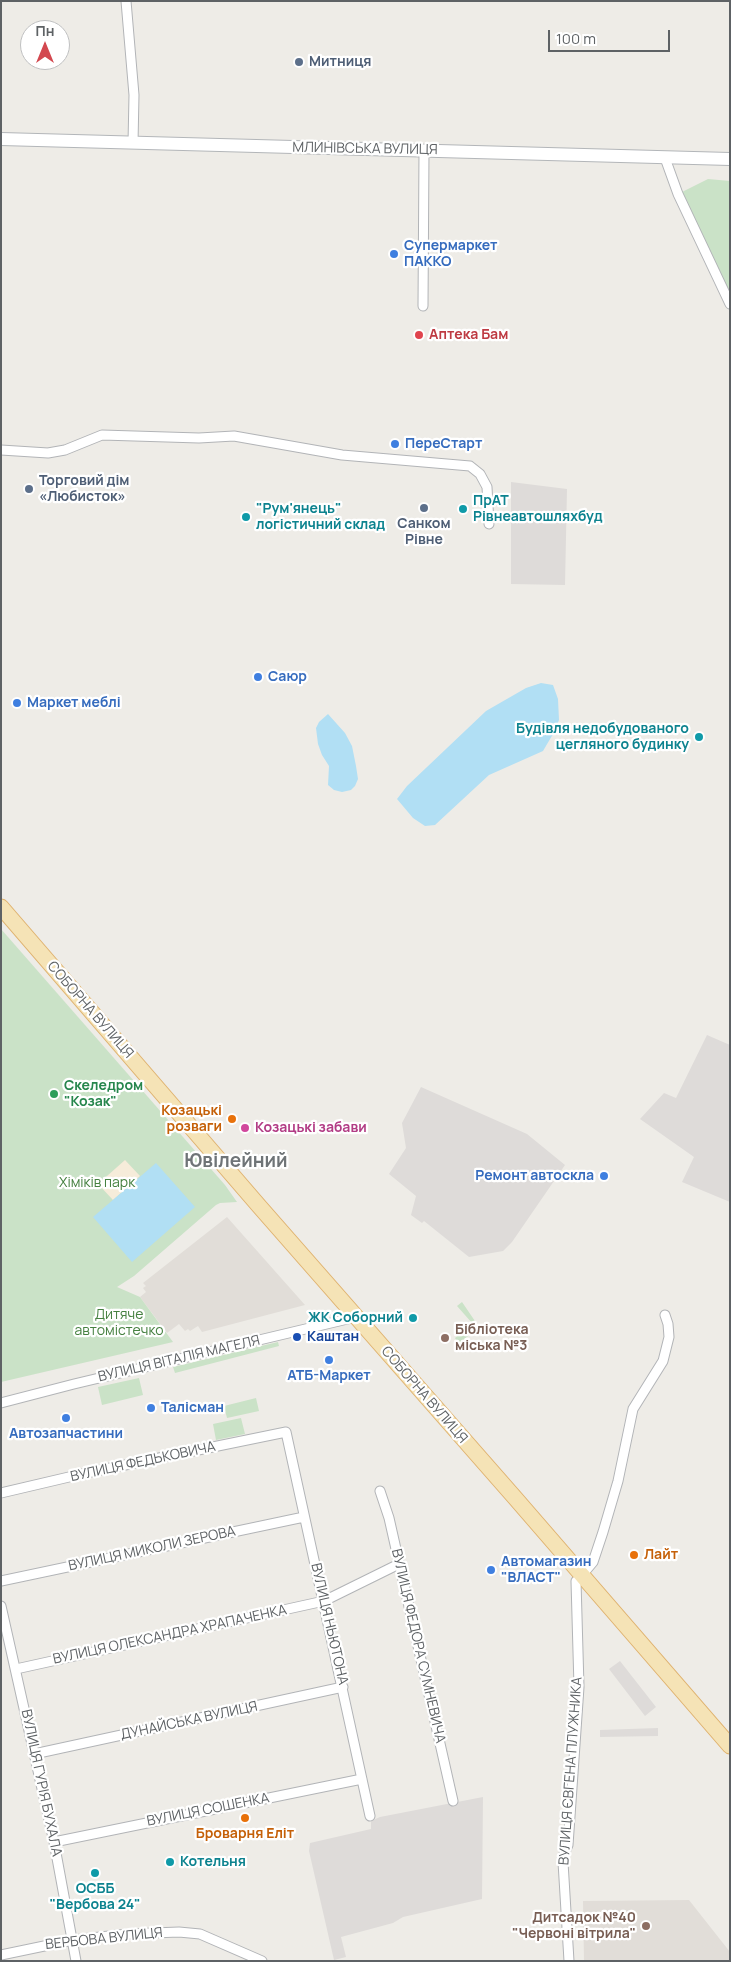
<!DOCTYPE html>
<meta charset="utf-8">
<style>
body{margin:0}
#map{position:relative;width:731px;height:1962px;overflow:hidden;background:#eeece7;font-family:Manrope,sans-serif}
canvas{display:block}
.frame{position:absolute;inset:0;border:2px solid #5e6265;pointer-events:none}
.north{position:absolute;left:20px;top:20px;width:50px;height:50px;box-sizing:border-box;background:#fff;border:1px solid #bfc0c1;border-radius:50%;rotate:0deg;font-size:14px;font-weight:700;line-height:20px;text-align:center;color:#5e6265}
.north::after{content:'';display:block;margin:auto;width:18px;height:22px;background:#d3484f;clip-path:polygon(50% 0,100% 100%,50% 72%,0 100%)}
.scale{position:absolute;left:548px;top:30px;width:122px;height:22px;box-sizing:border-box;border:2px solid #5e6265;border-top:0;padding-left:6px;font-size:15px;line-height:18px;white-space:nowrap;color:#5e6265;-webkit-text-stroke:4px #fff;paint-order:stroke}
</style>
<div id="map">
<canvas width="731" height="1962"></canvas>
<div class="frame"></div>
<div class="north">Пн</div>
<div class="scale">100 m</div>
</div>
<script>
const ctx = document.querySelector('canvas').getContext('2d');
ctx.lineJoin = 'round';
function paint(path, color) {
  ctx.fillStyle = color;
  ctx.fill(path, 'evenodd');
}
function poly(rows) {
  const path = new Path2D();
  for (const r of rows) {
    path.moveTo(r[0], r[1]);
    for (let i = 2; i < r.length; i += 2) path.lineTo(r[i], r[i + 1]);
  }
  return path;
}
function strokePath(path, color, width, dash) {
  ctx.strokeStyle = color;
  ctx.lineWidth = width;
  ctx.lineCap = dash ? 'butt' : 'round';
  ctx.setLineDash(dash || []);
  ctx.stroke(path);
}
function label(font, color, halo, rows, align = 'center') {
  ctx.font = font + ' Manrope,sans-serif';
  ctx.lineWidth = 4.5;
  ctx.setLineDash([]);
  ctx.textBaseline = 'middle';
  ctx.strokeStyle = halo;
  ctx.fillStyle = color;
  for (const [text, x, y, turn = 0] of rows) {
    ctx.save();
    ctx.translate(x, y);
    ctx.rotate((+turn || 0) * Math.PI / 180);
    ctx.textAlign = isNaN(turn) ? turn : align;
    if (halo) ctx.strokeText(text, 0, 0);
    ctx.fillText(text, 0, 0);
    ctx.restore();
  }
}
const industrial = poly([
 [511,482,567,489,565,585,511,584],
 [707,1035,730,1045,730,1202,682,1182,694,1157,640,1119,664,1093,676,1098],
 [421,1087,527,1134,565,1165,512,1242,503,1251,469,1257,424,1221,422,1223,411,1215,416,1196,389,1174,406,1148,402,1123],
 [620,1661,656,1707,645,1716,609,1669],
 [658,1728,658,1736,600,1737,600,1730],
 [483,1797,482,1899,403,1917,393,1923,341,1937,346,1957,334,1960,309,1851,310,1843,371,1829,371,1821,380,1817]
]);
const education = poly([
 [227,1217,305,1305,202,1332,198,1326,190,1331,188,1329,185,1331,179,1324,167,1333,140,1297,146,1292,143,1288,146,1286,143,1283],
 [689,1900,730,1952,730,1961,584,1961,583,1901]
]);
const green = poly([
 [708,179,730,181,730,304,678,194],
 [1,929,225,1185,237,1202,220,1203,216,1205,134,1276,117,1287,140,1297,173,1342,1,1382],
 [462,1302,477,1324,476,1329,459,1344,455,1338,472,1323,457,1306],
 [278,1342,279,1346,175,1373,173,1367],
 [139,1378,143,1395,102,1405,98,1387],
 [256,1398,259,1411,227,1418,224,1406],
 [241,1418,245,1434,216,1440,213,1424]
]);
const sand = poly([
 [125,1160,140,1176,113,1200,98,1184]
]);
const water = poly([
 [541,683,553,685,558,699,559,720,553,734,543,751,489,775,435,825,425,826,413,818,397,799,407,786,486,711,526,688],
 [328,714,345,733,352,746,356,766,358,779,355,786,351,790,342,792,334,790,328,785,329,766,322,755,318,744,316,728,319,722],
 [156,1163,195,1207,132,1262,93,1217]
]);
const street = poly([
 [126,1,134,95,133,143],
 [665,158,678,194,730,304],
 [423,306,424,151],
 [1,450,48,453,65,450,102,435,199,438,234,436,342,455,470,466,480,474,487,487,489,524],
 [1,1403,74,1384,356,1317],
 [380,1491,389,1518,453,1801],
 [1,1493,86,1473,286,1432,370,1816],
 [582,1575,593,1562,603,1532,618,1481,633,1409,663,1361,669,1337,668,1324,665,1315],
 [1,1581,304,1517],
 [1,1606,54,1842,76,1961],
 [16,1669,324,1601,399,1564],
 [34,1754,343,1687],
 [54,1842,362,1779],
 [1,1955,73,1940,127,1934,179,1932,200,1934,262,1961],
 [569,1961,563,1862,564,1854,568,1845,579,1687,576,1581]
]);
const secondary = poly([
 [1,139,730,159]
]);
const primary = poly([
 [1,907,259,1206,516,1499,730,1746]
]);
const markers = [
 [299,62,5,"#5c6f8a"],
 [394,254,5,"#3f7fe0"],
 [419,335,5,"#e0444e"],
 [395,444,5,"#3f7fe0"],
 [29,489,5,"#5c6f8a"],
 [424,508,5,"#5c6f8a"],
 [463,509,5,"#0f9aa8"],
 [246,517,5,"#0f9aa8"],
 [258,677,5,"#3f7fe0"],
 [17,703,5,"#3f7fe0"],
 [699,737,5,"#0f9aa8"],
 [54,1094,5,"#2e9e5b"],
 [232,1119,5,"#e8710a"],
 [245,1128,5,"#d1479c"],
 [604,1176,5,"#3f7fe0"],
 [413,1318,5,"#0f9aa8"],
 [297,1337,5,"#1a4fb4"],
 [445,1338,5,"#8d6e63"],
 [329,1360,5,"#3f7fe0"],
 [151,1408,5,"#3f7fe0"],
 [66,1418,5,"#3f7fe0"],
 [634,1555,5,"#e8710a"],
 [491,1570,5,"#3f7fe0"],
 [245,1818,5,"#e8710a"],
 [170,1862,5,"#0f9aa8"],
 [95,1873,5,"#0f9aa8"],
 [646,1926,5,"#8d6e63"]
];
const serviceNames = [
 ["Митниця",309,62],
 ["Торговий дім",39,481],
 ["«Любисток»",39,497],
 ["Санком",424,524,"center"],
 ["Рівне",424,540,"center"]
];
const streetNames = [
 ["МЛИНІВСЬКА ВУЛИЦЯ",365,149,1],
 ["СОБОРНА ВУЛИЦЯ",90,1010,49],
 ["ВУЛИЦЯ ВІТАЛІЯ МАГЕЛЯ",179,1359,-13],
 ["СОБОРНА ВУЛИЦЯ",424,1395,49],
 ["ВУЛИЦЯ ФЕДЬКОВИЧА",143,1462,-12],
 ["ВУЛИЦЯ МИКОЛИ ЗЕРОВА",152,1549,-12],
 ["ВУЛИЦЯ НЬЮТОНА",329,1624,77],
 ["ВУЛИЦЯ ОЛЕКСАНДРА ХРАПАЧЕНКА",170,1635,-12],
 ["ВУЛИЦЯ ФЕДОРА СУМНЕВИЧА",418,1646,77],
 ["ДУНАЙСЬКА ВУЛИЦЯ",189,1721,-12],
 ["ВУЛИЦЯ ЄВГЕНА ПЛУЖНИКА",571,1771,-86],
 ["ВУЛИЦЯ ГУРІЯ БУХАЛА",41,1783,78],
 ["ВУЛИЦЯ СОШЕНКА",208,1810,-11],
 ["ВЕРБОВА ВУЛИЦЯ",104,1939,-6]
];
const shopNames = [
 ["Супермаркет",404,246],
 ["ПАККО",404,262],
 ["ПереСтарт",405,444],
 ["Саюр",268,677],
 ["Маркет меблі",27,703],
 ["Ремонт автоскла",594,1176,"right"],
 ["АТБ-Маркет",329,1376,"center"],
 ["Талісман",161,1408],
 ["Автозапчастини",66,1434,"center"],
 ["Автомагазин",501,1562],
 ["\"ВЛАСТ\"",501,1578]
];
const healthNames = [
 ["Аптека Бам",429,335]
];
const cultureNames = [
 ["ПрАТ",473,501],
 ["Рівнеавтошляхбуд",473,517],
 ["\"Рум'янець\"",256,509],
 ["логістичний склад",256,525],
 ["Будівля недобудованого",689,729,"right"],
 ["цегляного будинку",689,745,"right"],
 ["ЖК Соборний",403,1318,"right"],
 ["Котельня",180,1862],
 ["ОСББ",95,1889,"center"],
 ["\"Вербова 24\"",95,1905,"center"]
];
const leisureNames = [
 ["Скеледром",64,1086],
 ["\"Козак\"",64,1102]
];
const foodNames = [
 ["Козацькі",222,1111],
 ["розваги",222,1127],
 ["Лайт",644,1555,"left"],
 ["Броварня Еліт",245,1834,"center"]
];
const hotelNames = [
 ["Козацькі забави",255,1128]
];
const parkNames = [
 ["Хіміків парк",97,1183],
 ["Дитяче",119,1315],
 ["автомістечко",119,1331]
];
const educationNames = [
 ["Бібліотека",455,1330],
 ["міська №3",455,1346],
 ["Дитсадок №40",636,1918,"right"],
 ["\"Червоні вітрила\"",636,1934,"right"]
];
const transitNames = [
 ["Каштан",307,1337]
];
const districtNames = [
 ["Ювілейний",236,1162]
];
paint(industrial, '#dedbd9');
paint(education, '#e1ddd8');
paint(green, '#cae2c7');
paint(sand, '#f6ecda');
paint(water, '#b1dff4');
strokePath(street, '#b2b4b7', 11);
strokePath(secondary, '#b3b6b9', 14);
strokePath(primary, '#dfb26f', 17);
strokePath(street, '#fff', 9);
strokePath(secondary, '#fff', 12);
strokePath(primary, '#f5e3b6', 15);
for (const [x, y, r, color] of markers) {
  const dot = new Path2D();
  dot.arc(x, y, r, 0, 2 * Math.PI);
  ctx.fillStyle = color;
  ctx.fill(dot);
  strokePath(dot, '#fff', 2);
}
label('bold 14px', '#4e5e75', '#fff', serviceNames, 'left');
label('14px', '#5e6265', '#fff', streetNames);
label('bold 14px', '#366cbe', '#fff', shopNames, 'left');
label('bold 14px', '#be3a42', '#fff', healthNames, 'left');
label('bold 14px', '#0d838f', '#fff', cultureNames, 'left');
label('bold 14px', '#27864d', '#fff', leisureNames, 'left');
label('bold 14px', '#c56008', '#fff', foodNames, 'right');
label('bold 14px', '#b23c85', '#fff', hotelNames, 'left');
label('14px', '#468141', '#fff', parkNames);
label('bold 14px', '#785e54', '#fff', educationNames, 'left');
label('bold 14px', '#164399', '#fff', transitNames, 'left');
label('bold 19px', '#6f7477', '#fff', districtNames);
</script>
